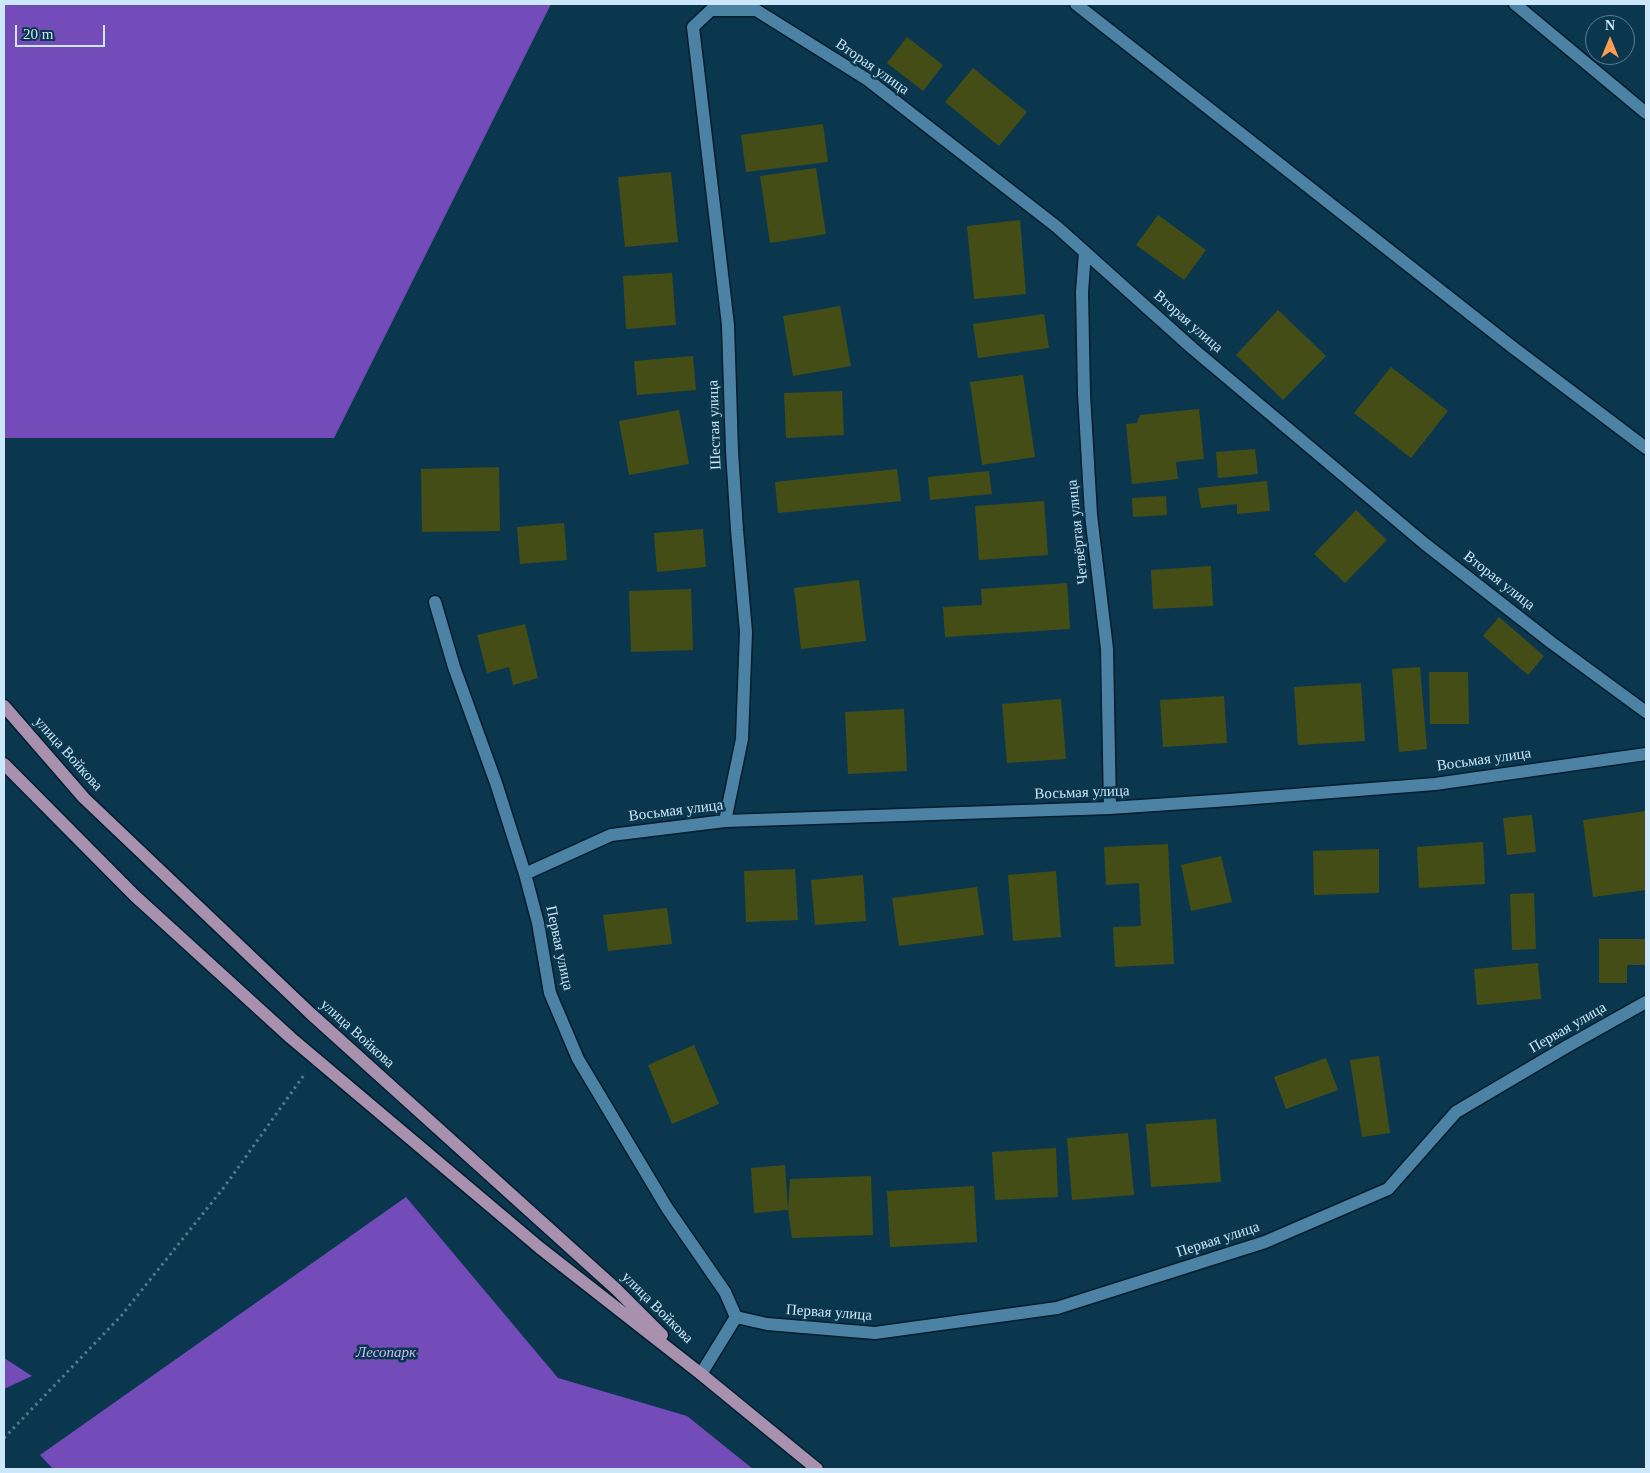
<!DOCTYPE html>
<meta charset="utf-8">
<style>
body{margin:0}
#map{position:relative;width:1650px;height:1473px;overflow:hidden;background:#0b374e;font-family:Georgia,serif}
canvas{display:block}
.frame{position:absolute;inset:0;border:5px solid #cce7fa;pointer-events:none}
.north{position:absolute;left:1585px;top:15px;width:50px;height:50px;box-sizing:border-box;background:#0b374e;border:1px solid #587d93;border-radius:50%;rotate:0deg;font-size:14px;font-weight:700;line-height:20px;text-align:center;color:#cce7fa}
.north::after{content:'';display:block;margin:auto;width:18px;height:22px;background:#fc9d52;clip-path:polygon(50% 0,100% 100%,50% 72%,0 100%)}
.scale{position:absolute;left:15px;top:25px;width:90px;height:22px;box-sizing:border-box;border:2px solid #cce7fa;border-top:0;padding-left:6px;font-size:15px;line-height:18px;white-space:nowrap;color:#cce7fa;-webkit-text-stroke:4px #0b374e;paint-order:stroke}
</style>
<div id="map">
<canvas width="1650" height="1473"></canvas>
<div class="frame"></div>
<div class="north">N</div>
<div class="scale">20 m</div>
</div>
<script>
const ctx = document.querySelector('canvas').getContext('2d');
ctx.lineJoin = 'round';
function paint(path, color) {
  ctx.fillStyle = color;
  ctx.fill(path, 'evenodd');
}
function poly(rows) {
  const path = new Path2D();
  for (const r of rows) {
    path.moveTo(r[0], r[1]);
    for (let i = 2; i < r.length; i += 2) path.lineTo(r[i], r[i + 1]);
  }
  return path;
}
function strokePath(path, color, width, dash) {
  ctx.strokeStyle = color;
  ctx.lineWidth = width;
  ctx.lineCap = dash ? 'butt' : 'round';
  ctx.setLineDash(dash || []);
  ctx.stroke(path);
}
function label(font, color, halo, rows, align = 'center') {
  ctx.font = font + ' Georgia,serif';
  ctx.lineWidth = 5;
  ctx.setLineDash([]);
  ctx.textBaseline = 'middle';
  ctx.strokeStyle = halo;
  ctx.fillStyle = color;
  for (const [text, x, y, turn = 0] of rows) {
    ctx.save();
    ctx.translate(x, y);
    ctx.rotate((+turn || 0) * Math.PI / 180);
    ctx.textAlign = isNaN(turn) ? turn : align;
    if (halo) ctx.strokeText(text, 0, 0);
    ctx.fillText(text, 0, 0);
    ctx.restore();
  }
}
const forest = poly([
 [4,4,551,4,334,438,4,438],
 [406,1197,558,1378,687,1416,753,1469,53,1469,40,1455],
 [4,1358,32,1376,4,1389]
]);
const building = poly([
 [907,37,943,65,923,91,887,63],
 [973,68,1027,112,999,146,945,102],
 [823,124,828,162,746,172,741,135],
 [816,168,826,234,770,243,760,176],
 [671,172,678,242,625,247,618,177],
 [1158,215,1206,250,1184,280,1136,245],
 [1020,220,1026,294,974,299,967,226],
 [672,273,676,325,626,329,623,276],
 [840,306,851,366,793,376,783,316],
 [1278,310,1326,356,1283,400,1236,355],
 [1044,314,1049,348,978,358,973,324],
 [693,356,696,390,637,395,634,361],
 [1391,367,1448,411,1411,458,1354,413],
 [1023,375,1035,457,982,465,970,382],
 [842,391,844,435,786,438,784,393],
 [1199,409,1204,459,1176,462,1178,479,1132,484,1126,424,1137,423,1140,415],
 [679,410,689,464,629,475,619,421],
 [1255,449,1258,474,1218,478,1216,452],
 [499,467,500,531,422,532,421,469],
 [897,469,901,501,778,513,775,482],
 [989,471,992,494,930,500,928,477],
 [1267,481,1270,511,1237,514,1237,504,1201,508,1198,488],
 [1166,496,1167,515,1133,517,1132,498],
 [1044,501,1048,555,979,560,975,506],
 [1356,510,1387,540,1345,583,1314,554],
 [564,523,567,560,520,564,517,527],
 [703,529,706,567,657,572,654,533],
 [1211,566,1213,606,1153,609,1151,570],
 [859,580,866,641,801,649,794,588],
 [1067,583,1070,629,945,637,943,607,982,605,981,589],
 [691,589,693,650,631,652,629,591],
 [1499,617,1544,656,1528,675,1483,636],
 [525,624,538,678,513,685,509,667,487,673,477,635],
 [1420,667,1427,749,1399,752,1392,669],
 [1429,672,1468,672,1469,724,1430,724],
 [1361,683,1365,741,1298,745,1294,687],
 [1224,696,1227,743,1163,747,1160,700],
 [1061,699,1066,759,1007,763,1002,704],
 [904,709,907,771,848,774,845,712],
 [1646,811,1646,890,1593,897,1583,820],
 [1532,815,1536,852,1507,855,1503,818],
 [1483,842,1485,884,1419,888,1417,847],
 [1168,844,1174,964,1115,967,1113,927,1141,926,1139,883,1106,885,1104,847],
 [1379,849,1379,893,1314,895,1313,851],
 [1221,856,1232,902,1191,911,1181,865],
 [795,869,798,920,746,922,744,871],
 [1056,871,1061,937,1013,941,1008,875],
 [863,875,866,921,815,925,811,880],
 [977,887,984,935,899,946,892,898],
 [1534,893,1536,949,1512,950,1510,894],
 [667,908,672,944,608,951,603,915],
 [1599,939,1646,939,1646,965,1627,965,1627,983,1599,983],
 [1538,963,1541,999,1477,1005,1474,969],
 [694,1045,719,1104,672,1124,648,1065],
 [1379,1056,1390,1133,1362,1137,1350,1060],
 [1326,1058,1338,1090,1286,1109,1274,1077],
 [1216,1119,1221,1182,1151,1187,1146,1124],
 [1128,1133,1134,1195,1072,1200,1067,1138],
 [1056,1148,1058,1197,995,1200,992,1152],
 [785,1165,788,1210,754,1213,751,1168],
 [871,1176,873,1235,792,1238,788,1210,790,1179],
 [974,1186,977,1242,890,1247,887,1191]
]);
const path = poly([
 [4,1438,121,1316,225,1186,304,1075]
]);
const minor = poly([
 [1076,4,1511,346,1646,448],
 [1515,4,1646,113],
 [1085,252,1082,292,1084,394,1091,515,1107,649,1110,808],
 [435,602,454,667,496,783,525,874,538,923,550,993,578,1059,667,1208,725,1292,736,1317,767,1324,875,1333,1057,1308,1265,1242,1388,1189,1456,1112,1566,1047,1646,1002],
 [725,821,742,739,746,632,737,530,732,451,728,325,693,27,711,10,756,10,868,80,1057,227,1192,348,1425,544,1552,643,1646,712],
 [525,874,611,835,725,821,1110,808,1229,800,1435,784,1646,754],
 [701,1374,736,1317]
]);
const major = poly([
 [4,706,84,798,310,1013,616,1289,662,1335],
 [4,764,135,896,291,1038,540,1248,701,1374,817,1469]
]);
const streetNames = [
 ["Вторая улица",872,67,35],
 ["Вторая улица",1188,322,41],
 ["Шестая улица",715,425,-92],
 ["Четвёртая улица",1078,532,-96],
 ["Вторая улица",1499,581,38],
 ["улица Войкова",68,754,48],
 ["Восьмая улица",1484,760,-8],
 ["Восьмая улица",1082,793,-2],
 ["Восьмая улица",676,811,-7],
 ["Первая улица",559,948,78],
 ["Первая улица",1568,1028,-30],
 ["улица Войкова",357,1034,42],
 ["Первая улица",1218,1240,-18],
 ["улица Войкова",657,1308,45],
 ["Первая улица",829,1313,4]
];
const parkNames = [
 ["Лесопарк",386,1353]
];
paint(forest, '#734cb9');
paint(building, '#454d16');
strokePath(minor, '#011d2d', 15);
strokePath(major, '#011d2d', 15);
strokePath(path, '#547a8f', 3, [2.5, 4]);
strokePath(minor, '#4c82a4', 12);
strokePath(major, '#a891ae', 12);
label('15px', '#cce7fa', '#0b374e', streetNames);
label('italic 15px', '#ccbdf4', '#0b374e', parkNames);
</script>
